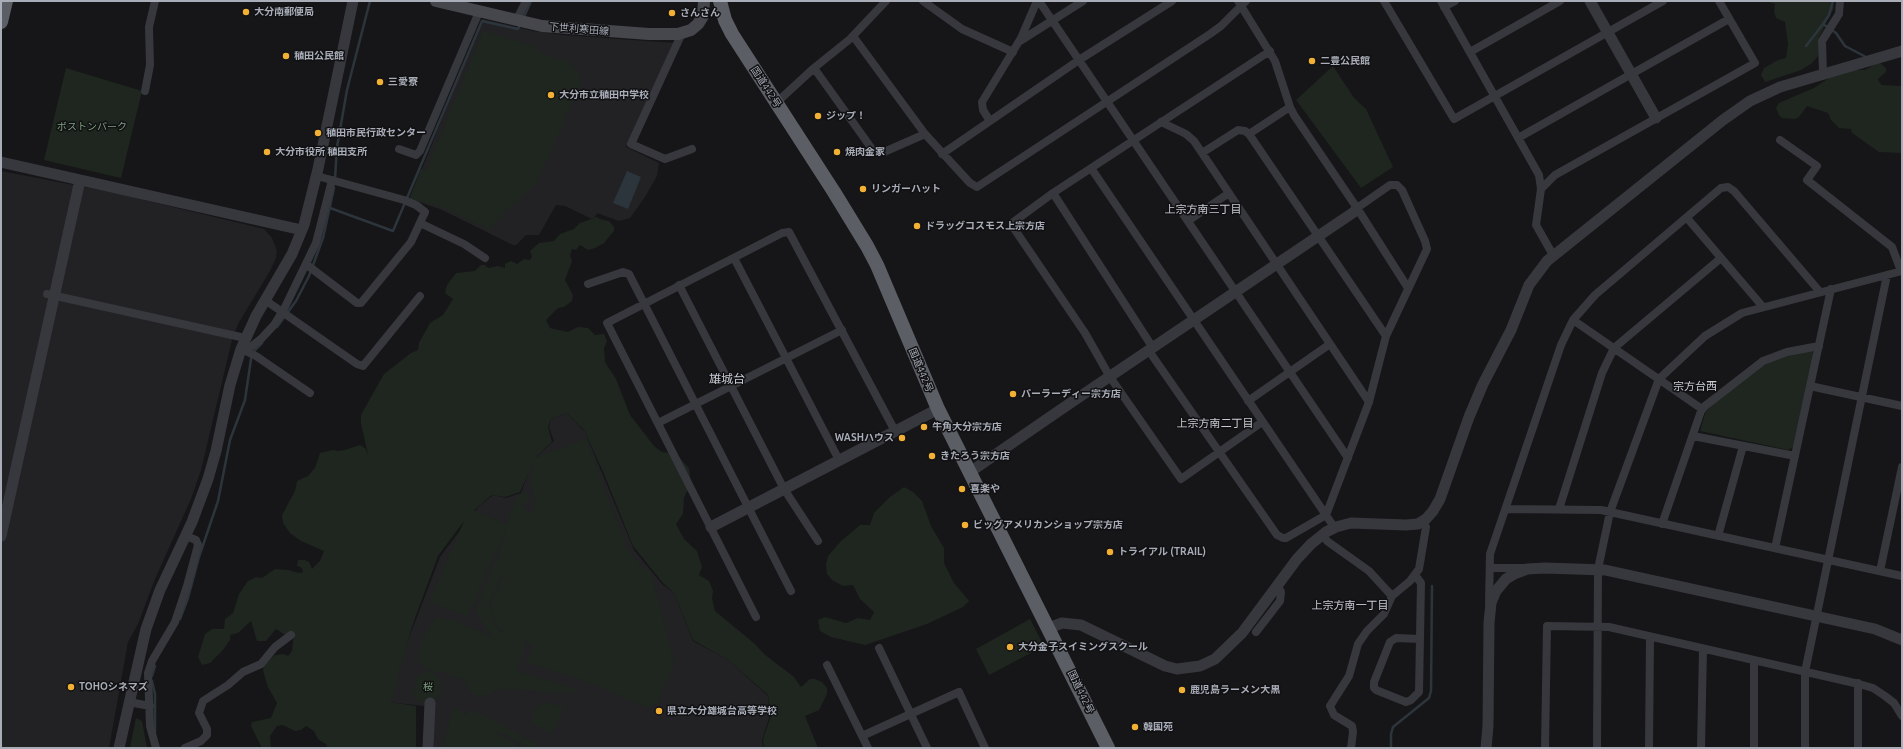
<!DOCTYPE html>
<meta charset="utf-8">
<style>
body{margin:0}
#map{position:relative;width:1903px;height:749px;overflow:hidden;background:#161618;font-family:Ubuntu,sans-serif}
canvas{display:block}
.frame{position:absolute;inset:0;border:2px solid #a8adb8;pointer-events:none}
</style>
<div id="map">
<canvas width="1903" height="749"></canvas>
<div class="frame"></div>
</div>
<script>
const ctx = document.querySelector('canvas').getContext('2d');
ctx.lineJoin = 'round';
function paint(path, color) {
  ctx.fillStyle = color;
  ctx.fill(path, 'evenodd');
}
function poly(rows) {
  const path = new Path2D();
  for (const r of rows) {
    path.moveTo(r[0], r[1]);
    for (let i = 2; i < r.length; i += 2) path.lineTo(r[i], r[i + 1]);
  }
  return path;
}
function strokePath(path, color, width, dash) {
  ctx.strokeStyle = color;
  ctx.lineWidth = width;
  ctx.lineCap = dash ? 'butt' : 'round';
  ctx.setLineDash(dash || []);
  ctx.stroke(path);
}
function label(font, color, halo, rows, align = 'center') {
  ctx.font = font + ' Ubuntu,"Noto Sans JP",sans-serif';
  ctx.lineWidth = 3;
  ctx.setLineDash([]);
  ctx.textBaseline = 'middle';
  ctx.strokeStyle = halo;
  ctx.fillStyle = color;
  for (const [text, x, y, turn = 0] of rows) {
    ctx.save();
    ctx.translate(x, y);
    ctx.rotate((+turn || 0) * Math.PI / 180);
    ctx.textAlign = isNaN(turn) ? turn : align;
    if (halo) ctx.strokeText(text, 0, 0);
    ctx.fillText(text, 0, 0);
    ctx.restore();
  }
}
const built = poly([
 [482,19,533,31,563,35,675,43,626,147,659,163,657,176,645,197,630,218,619,221,597,213,595,217,592,219,565,206,556,205,539,235,526,235,516,245,513,245,440,209,410,199],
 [1,171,115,193,264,229,272,238,277,251,276,258,270,271,238,324,232,340,201,470,191,499,155,579,138,624,128,642,109,748,1,748],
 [567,413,585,432,634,550,662,584,674,593,693,641,728,660,768,696,770,715,762,740,763,748,434,748,433,707,388,702,397,669,440,557,478,507,493,495,506,498,521,493,533,460,554,441,549,427,551,419]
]);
const green = poly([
 [1766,1,1831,1,1834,8,1819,37,1818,56,1812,63,1801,70,1765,82,1761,75,1764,68,1778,60,1786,58,1788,44,1785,22,1776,18,1774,12,1775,4],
 [483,31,530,45,541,54,570,62,577,71,581,83,536,184,509,208,489,229,439,206,410,199,410,197,421,169,426,171],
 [1879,62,1886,68,1886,72,1878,79,1879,82,1882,85,1902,86,1902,153,1879,152,1852,133,1851,129,1839,128,1831,120,1828,113,1807,106,1799,117,1795,119,1782,118,1779,115,1776,108,1779,103,1814,88,1829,78,1854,70,1865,70],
 [1333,66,1354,98,1366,109,1393,167,1361,188,1296,100],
 [66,68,142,91,121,178,44,160],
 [597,217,600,219,609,221,614,227,614,231,604,243,595,248,588,250,580,245,576,250,572,249,570,255,572,261,565,280,573,295,572,301,564,307,558,308,546,320,550,328,568,332,578,327,588,328,595,335,604,334,607,341,604,348,605,362,616,379,630,415,654,446,662,452,676,454,689,468,691,483,684,498,683,514,676,524,684,539,697,551,702,567,699,575,709,581,713,591,712,598,715,611,755,644,764,654,794,677,801,687,810,679,815,679,822,682,827,688,827,694,819,710,805,716,818,748,764,748,763,739,771,716,768,695,728,660,693,640,674,593,663,583,633,546,604,474,584,430,567,413,551,419,548,427,552,442,535,458,584,439,587,441,627,549,643,568,651,572,674,662,657,704,649,707,646,707,578,678,527,663,532,645,526,642,524,651,516,669,520,672,579,690,589,685,579,691,545,693,531,690,495,689,489,695,477,696,470,692,463,679,452,677,446,672,434,672,424,667,418,659,419,646,436,618,448,619,459,622,493,637,479,619,476,609,506,536,505,530,467,617,430,601,464,521,438,556,415,618,400,666,396,689,390,702,416,706,416,748,326,748,327,745,318,739,314,731,306,726,301,730,295,731,283,725,277,726,270,736,271,748,262,748,251,726,252,722,271,718,277,703,268,687,263,671,264,664,275,655,284,654,288,656,292,651,294,634,285,635,276,629,266,641,257,641,251,621,238,633,230,635,230,640,223,650,210,663,202,665,198,657,205,634,212,629,224,629,225,619,233,613,239,594,248,581,256,577,262,578,275,569,288,570,299,573,303,572,302,568,297,566,298,560,305,560,309,562,312,569,320,561,324,551,301,541,290,533,283,523,282,515,295,491,297,481,308,476,315,468,320,453,333,450,338,451,345,450,360,445,365,448,368,455,361,423,361,415,384,374,411,353,418,350,419,343,430,323,443,315,450,304,453,299,445,293,447,285,456,273,475,271,481,265,485,265,488,268,498,266,505,268,505,264,511,261,517,264,524,259,530,260,532,256,530,251,539,243,554,241,560,234,574,229,580,223],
 [534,461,531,482,536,503,530,516,530,513,521,505,528,502,531,498,530,494,526,491,517,498,506,524,474,510,492,495,505,497,520,492],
 [506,570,493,598,491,610,498,628,504,631,502,632,496,628,489,607,492,596,502,574],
 [1811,350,1814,355,1793,447,1788,450,1700,431,1705,414,1710,406,1759,366,1791,354],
 [904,487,913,492,922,501,931,526,944,548,944,563,954,583,969,601,963,607,927,624,865,645,831,637,820,631,818,620,825,617,846,623,858,618,870,620,874,612,860,599,853,585,843,586,832,580,827,574,826,564,828,556,841,541,860,525,870,525,874,513,890,497],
 [1030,619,1044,646,989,675,976,649],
 [429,671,438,676,440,680,440,694,434,700,425,702,415,700,414,690,417,678,425,672],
 [545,702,562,707,563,710,552,733,533,724,531,720,537,707],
 [454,708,463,711,466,716,470,710,478,712,544,748,529,748,504,734,492,731,523,748,444,748,450,715],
 [136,718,142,721,147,748,130,748]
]);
const water = poly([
 [627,171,641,177,628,209,613,203]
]);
const stream = poly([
 [523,19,531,1],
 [1823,24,1829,15,1833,1],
 [1806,46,1823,24,1836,33,1845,46,1866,57],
 [335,179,337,147,347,90,370,1],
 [330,208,393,231,482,21,518,29,520,25],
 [277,327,296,301,309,276,323,238,334,188],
 [180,619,188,598,199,557,218,501,230,440,245,400,251,359,255,350,262,343],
 [152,676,155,666],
 [152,681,155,694,155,732],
 [1391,748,1391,734,1393,727,1429,698,1431,691,1432,586]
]);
const minor = poly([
 [923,1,962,29,1013,52],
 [1039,1,1348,458],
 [1238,1,1275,61,1290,107,1294,115,1357,208,1408,288],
 [1384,1,1454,119,1663,1],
 [1441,1,1539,175,1541,189,1536,225,1553,255],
 [1444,7,1455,1],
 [516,21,526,1],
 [682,33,631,144,665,159,692,149],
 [853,36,925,134,970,183,977,187,1210,34,1221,26,1246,1],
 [1020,41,1083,1],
 [1470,52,1560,1],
 [814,68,872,149,877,152,884,152,925,134],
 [1823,75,1822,41,1839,14,1840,1],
 [145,91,150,65,149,27,155,1],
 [776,103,814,68,850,39,886,1],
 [990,121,983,110,982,102,1021,38,1037,1],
 [1161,122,1186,134,1194,141,1369,402],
 [1249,134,1290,107],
 [1518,138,1729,19],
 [1780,140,1817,166,1807,180,1892,247,1901,271],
 [399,149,416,155,420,151,479,12],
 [1202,153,1238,130,1245,131,1249,134,1386,336],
 [942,154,1079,60,1172,1],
 [1091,168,1334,527],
 [1541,189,1555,175,1755,63,1719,1],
 [1053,193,1153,348],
 [1687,218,1763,307],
 [1188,221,1229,193],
 [420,223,464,244,485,258],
 [734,258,839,460],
 [307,265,357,303,361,303,411,242,425,212,416,205,404,200,317,176],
 [588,284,623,272,629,274,791,591],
 [679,285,784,489,818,541],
 [47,294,245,338],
 [265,300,357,364,363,366,420,296],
 [1573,320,1702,409],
 [241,349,252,346,261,339,274,325,285,307,316,243,332,180],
 [241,349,256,356,310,393],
 [1149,351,1277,535,1283,538,1286,538,1326,515,1369,402,1386,336,1427,249,1425,241,1402,190,1397,185,1390,185,1357,208],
 [1810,386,1902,406],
 [1248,401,1330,344],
 [1262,422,1181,479,1110,377,1085,333,1013,227,1012,223,1053,193,1270,51],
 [658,423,842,330],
 [1693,436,1795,456],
 [1506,509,1601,510,1902,576],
 [1559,509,1602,373,1614,348,1721,258],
 [1662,524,1701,411,1705,406,1763,361,1787,352,1819,346],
 [1322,534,1327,541,1369,571,1392,596],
 [1718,536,1743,446],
 [1775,548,1831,289],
 [1490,568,1524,568],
 [1880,571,1902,467],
 [1415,575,1421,583,1419,692,1411,700,1406,702,1376,690,1374,688,1374,682,1390,642,1396,638,1420,639],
 [1489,602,1490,554,1561,345,1573,320,1595,295,1721,188,1728,187,1734,191,1820,292],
 [756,617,607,323,782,233,789,232,895,431],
 [1256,632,1280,601,1281,592,1278,586],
 [879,648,927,748],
 [827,665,868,748],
 [1858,683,1858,748],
 [129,702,150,706],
 [862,736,959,692,985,748],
 [156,748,150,726,148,673,152,661,175,622,187,586,198,545,196,540,186,536],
 [185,748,201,741,207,735,207,729,199,713,203,701,228,685,243,672,261,664,275,647,291,635],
 [1351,748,1353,732,1352,726,1334,715,1330,706,1349,676,1358,644,1367,631,1384,614,1392,596,1410,581,1419,569,1426,527,1422,522],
 [1545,748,1547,626,1609,627,1859,684,1873,688,1885,696,1894,703,1902,716],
 [1597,748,1598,569,1610,512,1659,379,1705,336,1742,313,1902,271],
 [1649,748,1650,637],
 [1701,748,1703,649],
 [1754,748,1754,660],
 [1805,748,1805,672,1887,275]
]);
const tertiary = poly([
 [1590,1,1656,118],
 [1,162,302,230],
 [970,472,1066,406,1354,212,1357,208],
 [711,527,938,409],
 [1,536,80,180],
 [1049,628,1062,623,1081,625,1165,666,1177,669,1200,666,1215,659,1242,633,1297,559,1311,544,1326,532,1336,527,1351,523,1406,525,1418,524,1426,519,1433,511,1440,499,1469,417,1483,384,1511,330,1529,285,1547,261,1723,120,1750,101,1780,87,1902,51],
 [119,748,146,629,160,590,192,522,208,479,216,451,230,385,241,349,256,316,292,254,304,225,318,169,353,1],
 [428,748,430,703],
 [1486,748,1488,726,1489,623,1491,603,1496,591,1506,579,1514,574,1527,569,1545,568,1605,570,1875,629,1902,640]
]);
const secondary = poly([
 [436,1,542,26,649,34,678,34,691,30,698,24,703,16,704,1]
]);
const trunk = poly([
 [720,1,725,20,732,34,834,192,867,246,877,265,938,409,1108,748],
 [1,22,6,1]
]);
const markers = [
 [246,12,4,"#f2b134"],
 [672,13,4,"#f2b134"],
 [286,56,4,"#f2b134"],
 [1312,61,4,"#f2b134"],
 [380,82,4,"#f2b134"],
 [551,95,4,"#f2b134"],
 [818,116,4,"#f2b134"],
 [318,133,4,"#f2b134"],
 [267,152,4,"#f2b134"],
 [837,152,4,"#f2b134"],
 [863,189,4,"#f2b134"],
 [917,226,4,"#f2b134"],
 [1013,394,4,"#f2b134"],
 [924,427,4,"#f2b134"],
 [902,438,4,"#f2b134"],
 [932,456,4,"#f2b134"],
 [962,489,4,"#f2b134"],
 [965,525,4,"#f2b134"],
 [1110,552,4,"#f2b134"],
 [1010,647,4,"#f2b134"],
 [71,687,4,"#f2b134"],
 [1182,690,4,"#f2b134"],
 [659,711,4,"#f2b134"],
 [1135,727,4,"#f2b134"]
];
const poiNames = [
 ["大分南郵便局",254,12],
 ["さんさん",680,13],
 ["稙田公民館",294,56],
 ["二豊公民館",1320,61],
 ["三愛寮",388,82],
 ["大分市立稙田中学校",559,95],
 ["ジップ！",826,116],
 ["稙田市民行政センター",326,133],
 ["大分市役所 稙田支所",275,152],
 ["焼肉金家",845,152],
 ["リンガーハット",871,189],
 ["ドラッグコスモス上宗方店",925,226],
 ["パーラーディー宗方店",1021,394],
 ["牛角大分宗方店",932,427],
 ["WASHハウス",894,438,"right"],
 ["きたろう宗方店",940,456],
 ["喜楽や",970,489],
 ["ビッグアメリカンショップ宗方店",973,525],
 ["トライアル (TRAIL)",1118,552],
 ["大分金子スイミングスクール",1018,647],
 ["TOHOシネマズ",79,687],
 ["鹿児島ラーメン大黒",1190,690],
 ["県立大分雄城台高等学校",667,711],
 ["韓国苑",1143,727]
];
const streetNames = [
 ["下世利寒田線",579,29,5],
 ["国道442号",766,87,57],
 ["国道442号",921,370,67],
 ["国道442号",1081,692,64]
];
const parkNames = [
 ["ボストンパーク",92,127],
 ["桜",428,687]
];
const neighbourhoodNames = [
 ["上宗方南三丁目",1203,209],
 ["宗方台西",1695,386],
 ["上宗方南二丁目",1215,423],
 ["上宗方南一丁目",1350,605]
];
const quarterNames = [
 ["雄城台",727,379]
];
paint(built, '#222225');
paint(green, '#1e261f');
paint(water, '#2c353c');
strokePath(stream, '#2c353c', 2.5);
strokePath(minor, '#37383d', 8);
strokePath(tertiary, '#37383d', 11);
strokePath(secondary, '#45474d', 12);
strokePath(trunk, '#5b5e65', 14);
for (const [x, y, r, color] of markers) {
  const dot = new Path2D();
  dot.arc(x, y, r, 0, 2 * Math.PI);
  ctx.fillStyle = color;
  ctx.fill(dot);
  strokePath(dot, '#111113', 1.5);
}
label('bold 10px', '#a8adb8', '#111113', poiNames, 'left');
label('10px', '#a8adb8', '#111113', streetNames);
label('10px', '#7fa381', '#111113', parkNames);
label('11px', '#c9ccd4', '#111113', neighbourhoodNames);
label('12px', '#c9ccd4', '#111113', quarterNames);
</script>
